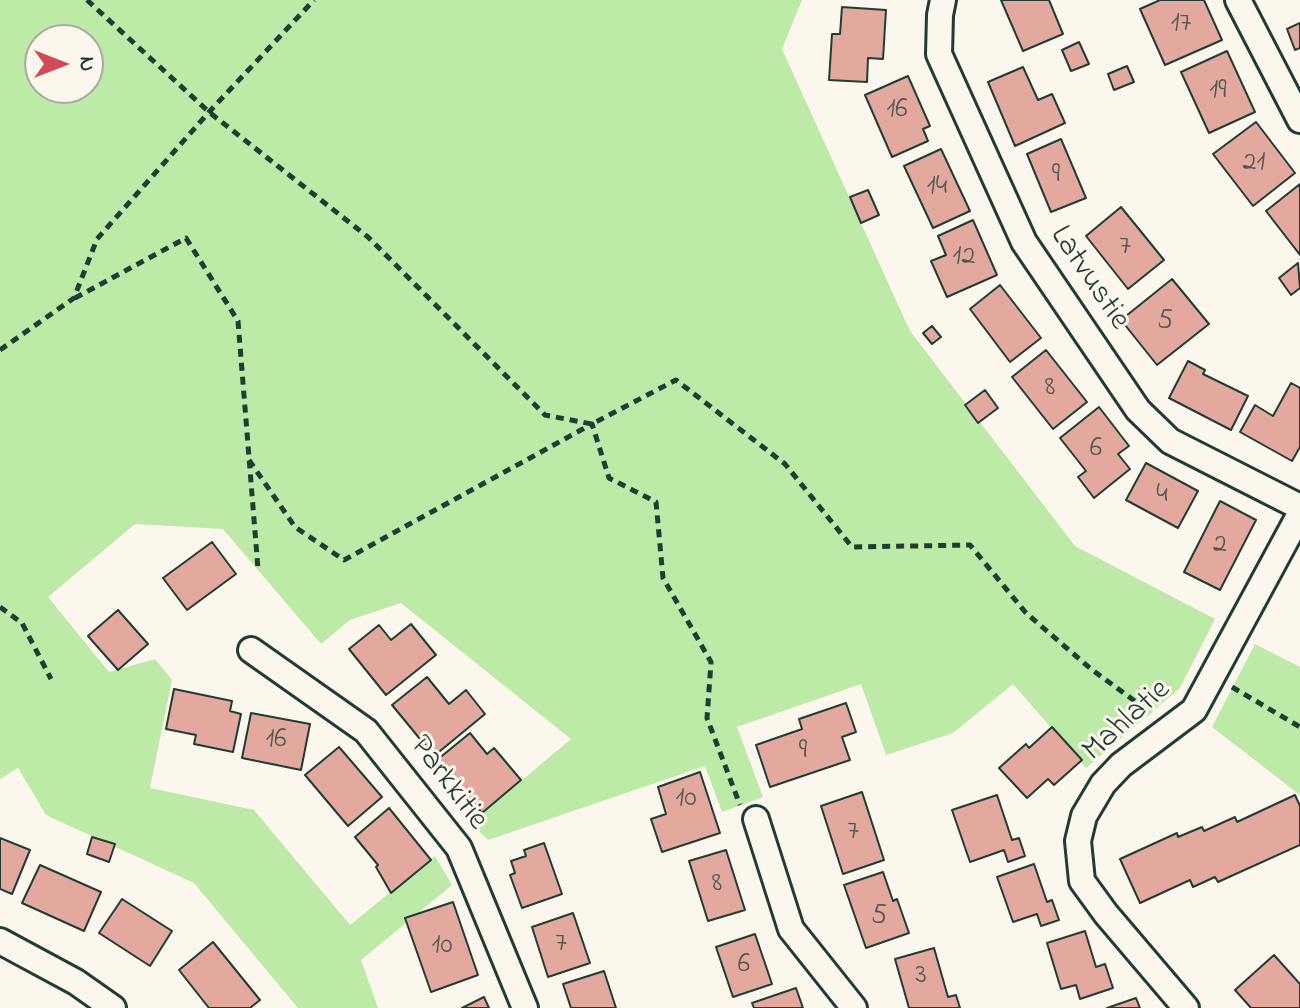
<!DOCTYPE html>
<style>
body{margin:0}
#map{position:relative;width:1300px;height:1008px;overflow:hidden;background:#fbf7ec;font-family:"Indie Flower",sans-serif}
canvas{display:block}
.north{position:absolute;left:24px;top:24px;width:80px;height:80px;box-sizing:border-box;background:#fbf7ec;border:2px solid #a3ada2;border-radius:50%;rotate:90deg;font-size:22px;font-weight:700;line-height:32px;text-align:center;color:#1f3d34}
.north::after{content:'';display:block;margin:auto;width:28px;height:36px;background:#d1495b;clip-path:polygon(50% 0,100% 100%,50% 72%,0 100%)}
</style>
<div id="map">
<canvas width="1300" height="1008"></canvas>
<div class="north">N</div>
</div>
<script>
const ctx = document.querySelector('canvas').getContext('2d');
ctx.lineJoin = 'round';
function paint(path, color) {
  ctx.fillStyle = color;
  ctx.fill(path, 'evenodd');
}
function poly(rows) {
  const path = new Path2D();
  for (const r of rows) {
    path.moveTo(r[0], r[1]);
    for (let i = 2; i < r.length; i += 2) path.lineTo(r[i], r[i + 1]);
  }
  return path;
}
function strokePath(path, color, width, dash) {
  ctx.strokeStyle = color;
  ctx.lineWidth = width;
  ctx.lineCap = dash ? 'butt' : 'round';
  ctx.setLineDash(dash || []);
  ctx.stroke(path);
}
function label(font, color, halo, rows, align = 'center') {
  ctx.font = font + ' "Indie Flower",sans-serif';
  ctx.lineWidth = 6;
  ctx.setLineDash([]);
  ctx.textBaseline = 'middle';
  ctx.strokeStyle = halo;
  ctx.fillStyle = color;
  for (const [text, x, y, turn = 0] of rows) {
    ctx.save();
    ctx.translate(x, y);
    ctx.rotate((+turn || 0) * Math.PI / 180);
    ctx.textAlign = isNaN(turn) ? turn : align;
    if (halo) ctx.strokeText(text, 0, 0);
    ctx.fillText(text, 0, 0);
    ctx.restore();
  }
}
const green = poly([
 [0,0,802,0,782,49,910,331,1075,546,1215,619,1180,688,1086,768,1013,684,953,733,886,755,861,684,737,727,763,797,722,812,705,766,488,840,471,823,571,739,401,603,350,620,321,644,223,529,135,524,48,597,109,672,155,659,172,680,150,788,254,810,350,925,435,856,452,885,361,960,378,1008,298,1008,194,883,46,815,18,768,0,779],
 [40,40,88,40,88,88,40,88],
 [1255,644,1300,667,1300,795,1212,727]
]);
const building = poly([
 [1001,0,1049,0,1063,34,1023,51,1001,0],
 [1160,0,1204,0,1222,40,1165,65,1140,9,1160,0],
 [842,7,886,10,883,59,868,58,867,82,829,80,832,34,840,34,842,7],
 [1300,23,1300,48,1295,50,1287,29,1300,23],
 [1079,42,1089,64,1071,71,1062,50,1079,42],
 [1227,51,1255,112,1209,133,1181,72,1227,51],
 [1127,66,1134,82,1114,90,1108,74,1127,66],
 [1023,67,1038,100,1052,94,1065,123,1015,146,988,82,1023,67],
 [908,76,930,126,923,129,928,141,892,157,865,95,908,76],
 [1256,122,1295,173,1253,206,1213,154,1256,122],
 [1061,139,1086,198,1051,212,1027,154,1061,139],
 [941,149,970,211,933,228,904,166,941,149],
 [1300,184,1300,255,1266,211,1300,184],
 [868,190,879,215,861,223,850,197,868,190],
 [1121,207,1164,260,1128,289,1086,236,1121,207],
 [973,220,997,275,947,297,931,261,946,255,938,236,973,220],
 [1298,263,1300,288,1291,295,1279,278,1298,263],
 [1172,279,1209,324,1157,365,1121,320,1172,279],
 [1000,285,1041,338,1010,362,970,309,1000,285],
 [932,326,941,337,932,344,923,333,932,326],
 [1046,350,1087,402,1053,429,1012,377,1046,350],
 [1188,361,1205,370,1203,374,1248,396,1231,430,1169,398,1188,361],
 [1291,383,1300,388,1300,447,1292,461,1240,432,1255,405,1273,416,1291,383],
 [985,390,998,408,978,423,965,405,985,390],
 [1099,407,1129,446,1118,454,1130,469,1094,498,1078,477,1086,471,1060,438,1099,407],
 [1146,463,1198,491,1178,528,1126,500,1146,463],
 [1220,501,1256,520,1220,590,1184,572,1220,501],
 [212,542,236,574,187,610,163,578,212,542],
 [118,610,148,644,118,670,88,636,118,610],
 [411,624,436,655,386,695,349,649,379,625,391,640,411,624],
 [427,677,449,704,466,690,485,714,434,756,392,705,427,677],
 [174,689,232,701,230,711,241,714,233,752,194,744,196,735,166,729,174,689],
 [846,703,856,732,842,737,850,760,770,787,756,745,802,729,799,719,846,703],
 [251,713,310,724,301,770,242,758,251,713],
 [1052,727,1082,760,1054,785,1048,779,1027,798,999,768,1026,744,1029,748,1052,727],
 [470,733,487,754,494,748,521,780,482,813,437,760,470,733],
 [339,747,382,797,348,826,305,775,339,747],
 [700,772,720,833,662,852,651,819,666,814,658,787,700,772],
 [862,792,884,860,843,874,821,806,862,792],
 [997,795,1012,840,1019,838,1025,856,1008,862,1004,850,970,862,952,810,997,795],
 [1295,795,1300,806,1300,845,1218,882,1215,877,1193,887,1190,880,1140,903,1120,859,1177,833,1178,837,1202,827,1204,831,1235,817,1237,822,1295,795],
 [389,808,431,860,391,893,376,867,378,865,355,837,389,808],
 [92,837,115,844,109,862,87,854,92,837],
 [0,838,30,850,12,894,0,889,0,838],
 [544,843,562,894,522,908,510,875,515,873,511,861,526,856,524,850,544,843],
 [726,850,745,910,708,921,689,861,726,850],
 [1034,864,1047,902,1052,900,1059,920,1041,926,1037,914,1013,922,997,877,1034,864],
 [40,865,101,892,84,931,22,903,40,865],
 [883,872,893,901,897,899,909,933,866,948,844,885,883,872],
 [122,899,172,931,150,966,99,933,122,899],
 [453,902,478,975,431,992,405,918,453,902],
 [573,913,590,963,548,977,532,927,573,913],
 [1085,931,1096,967,1105,964,1113,988,1080,999,1076,985,1061,989,1047,943,1085,931],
 [755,934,772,984,733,997,716,947,755,934],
 [213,942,260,1000,250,1008,209,1008,179,970,213,942],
 [934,948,948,997,956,995,960,1008,909,1008,895,959,934,948],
 [1274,955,1300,984,1300,1008,1251,1008,1235,990,1274,955],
 [604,971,616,1008,571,1008,563,984,604,971],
 [796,988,803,1008,754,1008,752,1003,796,988],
 [484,997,489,1008,462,1008,484,997],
 [1136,998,1140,1008,1107,1008,1136,998]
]);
const path = poly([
 [87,0,209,112,368,237,545,415,592,424,676,380,785,464,852,547,970,545,1026,613,1091,669,1151,713],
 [75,298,186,238,238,321,258,569],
 [0,350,74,298,97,239,209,112,314,0],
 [249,460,295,527,344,560,592,424,609,478,656,502,663,578,711,662,707,718,740,805],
 [0,607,22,623,51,679],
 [1232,687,1300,727]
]);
const minor = poly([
 [943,0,940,15,939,54,1024,242,1138,410,1170,441,1300,507],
 [1238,0,1300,120],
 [251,650,366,731,459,848,525,1008],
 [756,819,791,929,854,1008],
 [0,941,76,982,113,1008],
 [1186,1008,1106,914,1082,881,1078,841,1084,816,1103,784,1121,765,1194,710,1300,514]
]);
const numberNames = [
 ["17",1181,25],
 ["19",1218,92],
 ["16",897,111],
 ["21",1254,164],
 ["9",1056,176],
 ["14",937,188],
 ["7",1125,248],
 ["12",964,258],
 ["5",1165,322],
 ["8",1050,389],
 ["6",1096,450],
 ["4",1162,496],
 ["2",1220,546],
 ["16",276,741],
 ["9",803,752],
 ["10",686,800],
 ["7",853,833],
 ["8",717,885],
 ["5",879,917],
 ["7",561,945],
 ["10",442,947],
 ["6",744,966],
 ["3",921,977]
];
const streetNames = [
 ["Latvustie",1088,279,56],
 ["Mahlatie",1128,722,-42],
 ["Parkkitie",447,784,53]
];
paint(green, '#beeaa7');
paint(building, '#e3a99f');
strokePath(building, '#1f3d34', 2);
strokePath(minor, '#1f3d34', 30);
strokePath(path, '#1f3d34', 5, [8, 6]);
strokePath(minor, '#fbf7ec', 24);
label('28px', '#50584f', null, numberNames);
label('32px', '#1f3d34', '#fbf7ec', streetNames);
</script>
